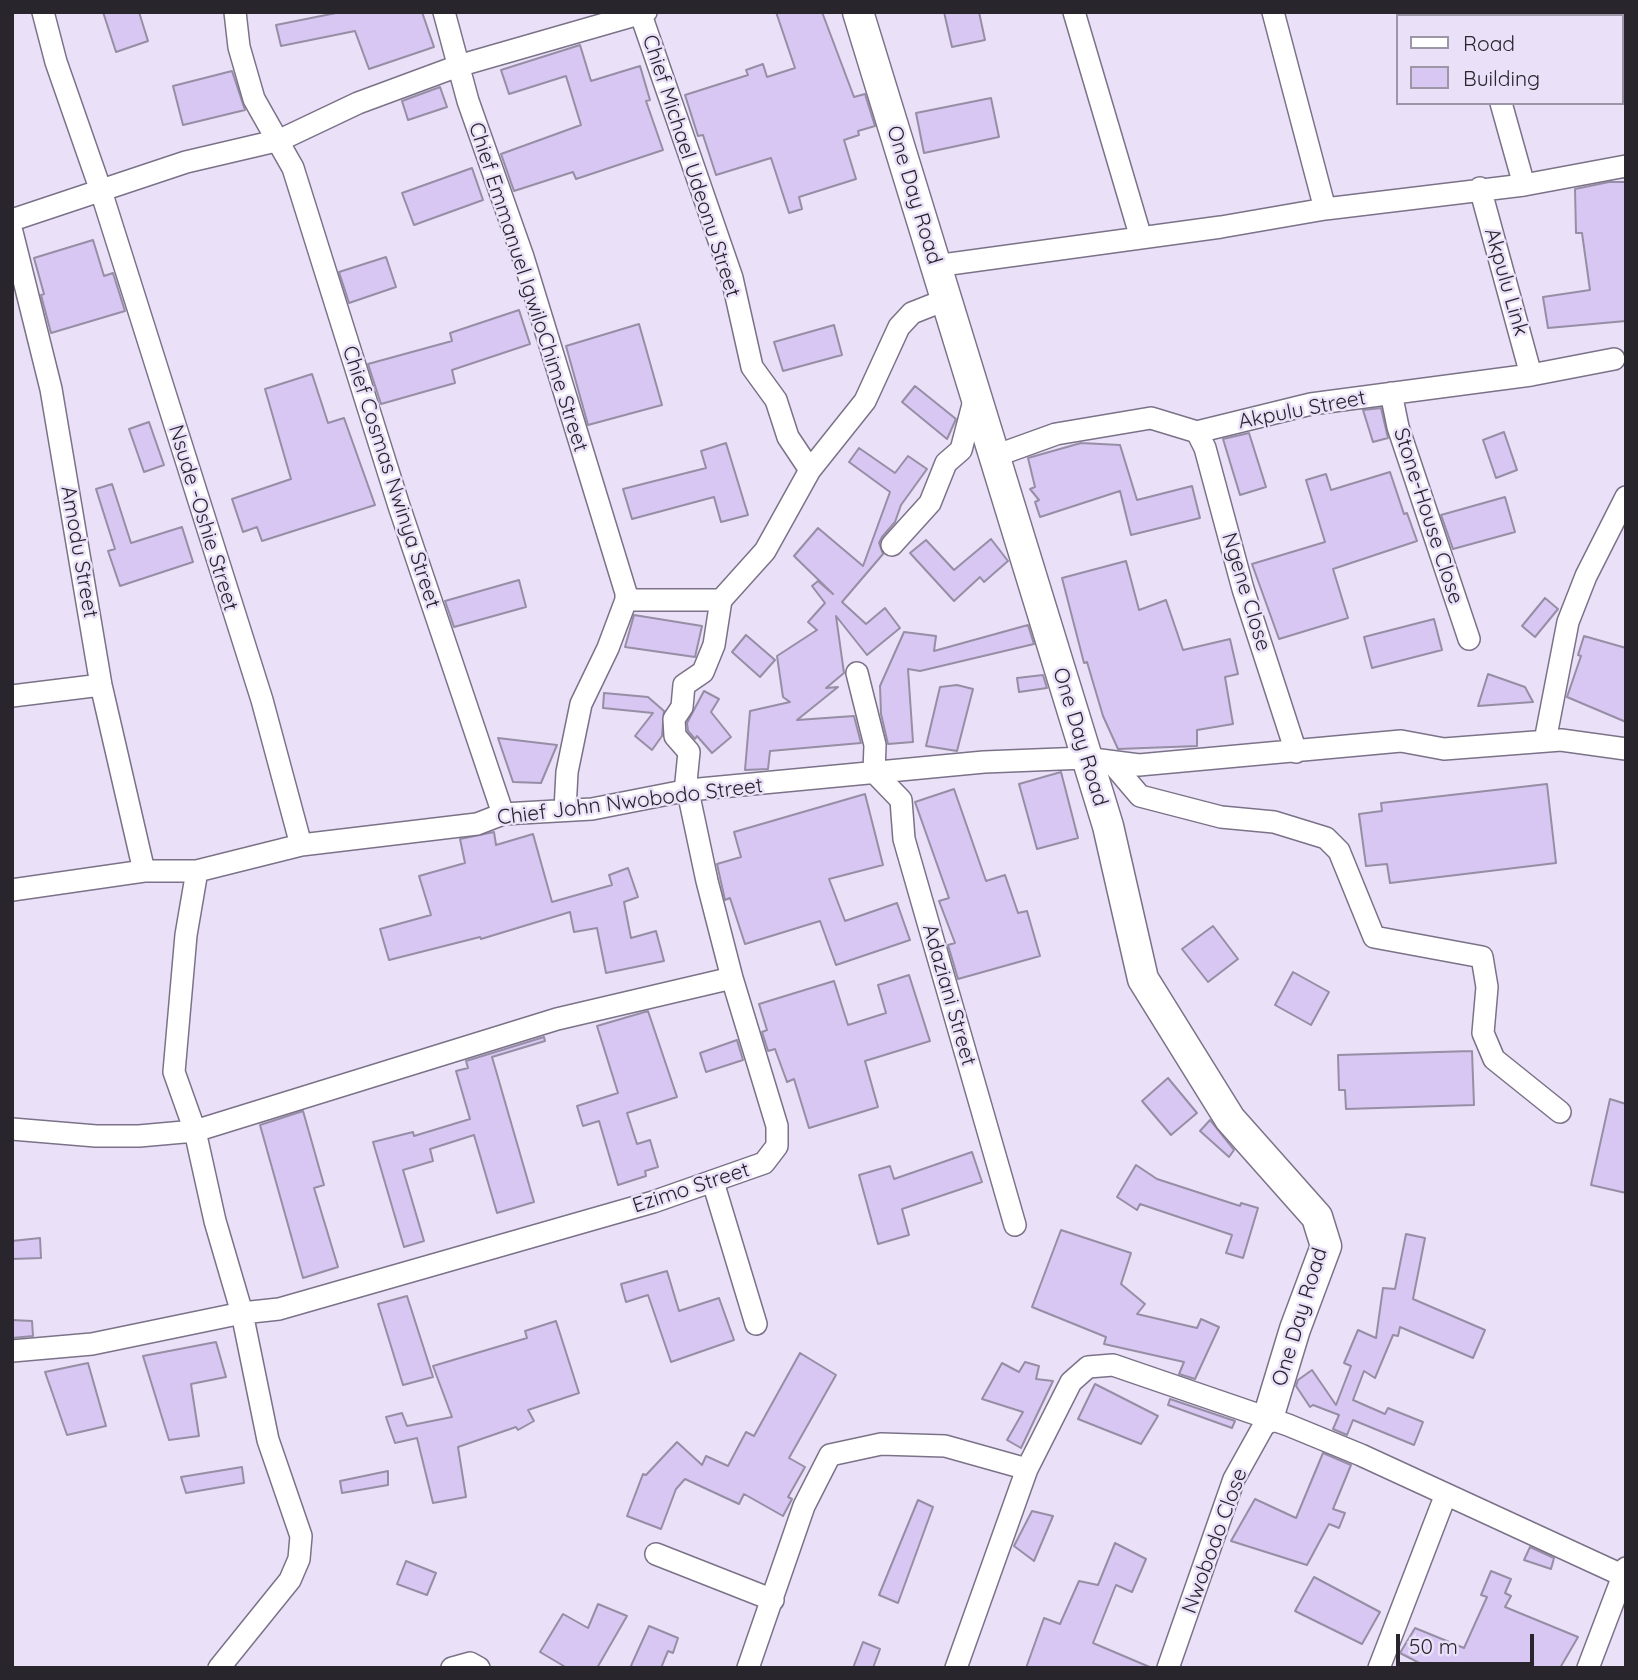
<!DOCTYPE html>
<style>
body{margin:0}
#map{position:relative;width:1638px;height:1680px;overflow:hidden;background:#eae1f9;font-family:Quicksand,sans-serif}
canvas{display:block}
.frame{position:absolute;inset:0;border:14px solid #28252d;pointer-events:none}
.legend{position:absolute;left:1396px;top:14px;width:228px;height:91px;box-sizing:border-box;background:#eae1f9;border:2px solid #9c96a7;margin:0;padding:9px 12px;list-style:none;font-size:21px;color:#28252d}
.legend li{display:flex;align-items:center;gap:14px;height:35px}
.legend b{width:35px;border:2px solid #9c96a7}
.scale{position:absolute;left:1396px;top:1634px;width:138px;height:32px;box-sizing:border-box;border:4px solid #28252d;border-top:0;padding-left:9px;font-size:21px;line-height:24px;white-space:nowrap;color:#28252d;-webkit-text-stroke:5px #eae1f9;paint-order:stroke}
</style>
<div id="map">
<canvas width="1638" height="1680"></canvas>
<div class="frame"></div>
<ul class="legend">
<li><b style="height:9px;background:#fff"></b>Road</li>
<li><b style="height:19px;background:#d8c7f2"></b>Building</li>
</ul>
<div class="scale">50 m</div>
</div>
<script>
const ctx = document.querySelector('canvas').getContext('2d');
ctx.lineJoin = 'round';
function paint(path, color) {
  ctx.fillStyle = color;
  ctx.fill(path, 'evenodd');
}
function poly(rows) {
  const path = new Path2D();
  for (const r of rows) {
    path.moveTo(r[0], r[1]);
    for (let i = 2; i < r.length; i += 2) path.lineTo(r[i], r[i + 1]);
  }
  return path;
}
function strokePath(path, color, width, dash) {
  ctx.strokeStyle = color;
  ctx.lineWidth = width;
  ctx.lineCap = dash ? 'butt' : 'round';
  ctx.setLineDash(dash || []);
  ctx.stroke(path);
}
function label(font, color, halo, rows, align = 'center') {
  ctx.font = font + ' Quicksand,sans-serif';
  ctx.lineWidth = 5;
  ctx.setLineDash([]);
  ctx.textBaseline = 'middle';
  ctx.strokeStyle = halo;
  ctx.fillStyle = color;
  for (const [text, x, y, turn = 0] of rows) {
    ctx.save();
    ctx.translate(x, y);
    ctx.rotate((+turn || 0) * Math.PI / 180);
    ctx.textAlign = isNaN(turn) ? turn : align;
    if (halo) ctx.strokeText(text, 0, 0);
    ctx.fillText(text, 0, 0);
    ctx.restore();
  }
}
const building = poly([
 [103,12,139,12,148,41,116,52,103,12],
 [341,12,422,12,434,47,369,69,355,31,281,46,276,25,341,12],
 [776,12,822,12,854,97,865,94,875,126,858,131,859,135,844,140,856,179,799,197,802,209,789,213,771,158,716,175,703,135,698,136,685,95,748,75,746,70,763,64,767,77,795,68,776,12],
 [944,12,979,12,985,40,952,47,944,12],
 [580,45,591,81,640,66,650,100,646,101,663,150,576,179,573,172,514,191,501,154,581,125,566,76,509,94,501,70,580,45],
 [232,71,245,110,183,125,173,86,232,71],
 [440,87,447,107,408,120,402,101,440,87],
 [991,98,999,137,924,153,916,113,991,98],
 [472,168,483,200,414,225,402,193,472,168],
 [1609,182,1626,182,1626,321,1548,328,1543,297,1590,290,1582,233,1576,233,1575,189,1609,182],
 [93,240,104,276,113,273,125,311,51,333,41,295,44,294,34,258,93,240],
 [386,257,396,287,349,303,339,272,386,257],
 [519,310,530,344,452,370,455,383,381,404,368,364,452,341,450,333,519,310],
 [639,324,662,405,588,425,566,346,639,324],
 [834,325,842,355,783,371,774,342,834,325],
 [312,374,328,423,344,418,375,505,262,541,257,527,243,532,232,499,291,479,265,389,312,374],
 [915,386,956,419,947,439,902,402,915,386],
 [1381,408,1388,438,1373,442,1363,410,1381,408],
 [149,422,164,465,144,472,129,429,149,422],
 [1504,432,1517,470,1496,478,1483,440,1504,432],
 [1249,433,1266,487,1240,495,1223,439,1249,433],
 [726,443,748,515,721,522,714,497,632,519,623,489,706,468,701,451,726,443],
 [1081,443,1120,445,1137,500,1192,486,1200,518,1131,535,1120,491,1040,517,1035,502,1039,500,1030,489,1035,487,1028,458,1081,443],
 [859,448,895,473,908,456,927,469,901,505,895,522,882,537,879,543,883,554,842,602,866,624,885,608,900,628,867,655,836,616,844,673,826,688,838,687,797,720,854,716,861,743,770,751,768,769,745,770,750,711,790,702,783,697,777,656,817,630,808,622,825,603,812,586,818,581,833,594,794,556,818,528,863,566,890,492,849,462,859,448],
 [1390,472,1404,514,1407,513,1417,541,1333,569,1348,618,1279,639,1252,564,1325,542,1306,480,1326,474,1331,490,1390,472],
 [112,484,131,543,182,527,193,562,120,586,108,551,115,549,96,489,112,484],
 [1505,497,1515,532,1453,549,1441,515,1505,497],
 [991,539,1008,561,984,582,980,577,954,601,910,553,926,540,954,570,991,539],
 [1126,561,1139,610,1166,600,1183,650,1230,639,1238,674,1225,677,1233,724,1197,730,1197,746,1118,749,1103,716,1087,662,1084,663,1062,578,1126,561],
 [519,580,526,607,454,627,445,601,519,580],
 [1545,598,1558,609,1535,637,1522,626,1545,598],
 [634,615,702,626,695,657,625,647,634,615],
 [1434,619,1442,650,1372,668,1364,637,1434,619],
 [1028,625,1034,644,920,671,908,669,913,742,888,744,881,714,880,686,904,632,936,636,934,651,1028,625],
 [746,635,775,660,760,677,732,652,746,635],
 [1584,636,1626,648,1626,722,1567,697,1581,656,1578,655,1584,636],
 [1488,674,1525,687,1533,702,1478,706,1488,674],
 [1043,675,1047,688,1019,692,1017,678,1043,675],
 [957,685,973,689,957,751,926,746,940,687,957,685],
 [704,691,719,699,711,712,731,737,712,753,697,736,695,739,688,731,687,723,704,691],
 [604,693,648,697,664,711,662,736,652,750,635,736,653,713,603,708,604,693],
 [498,738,557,745,541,783,513,782,498,738],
 [1061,772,1078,838,1037,849,1019,784,1061,772],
 [1547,784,1556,863,1390,883,1387,864,1366,866,1359,814,1382,811,1381,803,1547,784],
 [954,789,986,881,1005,875,1018,913,1027,911,1040,956,958,979,948,945,955,943,939,901,949,898,915,802,954,789],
 [865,794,883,865,829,879,845,921,897,903,910,940,836,965,820,921,745,944,730,898,725,900,717,864,741,857,734,832,865,794],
 [494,832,496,845,533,834,552,902,612,885,609,875,628,868,638,897,624,902,631,938,656,931,664,961,606,973,597,928,574,932,570,912,481,939,480,937,389,960,380,929,431,915,419,876,465,863,460,839,494,832],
 [1213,926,1238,959,1208,982,1182,949,1213,926],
 [1293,972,1329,992,1311,1025,1275,1005,1293,972],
 [909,975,930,1041,865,1061,878,1107,809,1128,794,1079,787,1082,775,1049,768,1051,762,1032,767,1030,759,1004,834,981,848,1025,886,1013,878,985,909,975],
 [648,1011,677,1097,627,1113,637,1144,650,1140,658,1167,645,1171,646,1176,618,1185,599,1121,583,1126,577,1106,618,1093,597,1026,648,1011],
 [544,1037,545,1041,492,1057,534,1202,497,1213,474,1135,430,1149,433,1161,403,1170,424,1241,404,1247,373,1142,413,1132,414,1136,470,1119,456,1071,468,1068,466,1061,544,1037],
 [737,1040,743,1060,706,1072,700,1053,737,1040],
 [1472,1051,1474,1105,1346,1109,1345,1090,1339,1090,1338,1055,1472,1051],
 [1168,1078,1197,1113,1171,1135,1142,1101,1168,1078],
 [1610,1099,1626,1104,1626,1193,1591,1185,1610,1099],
 [303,1111,324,1185,314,1188,338,1267,303,1278,260,1125,303,1111],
 [1210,1120,1234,1150,1229,1157,1200,1131,1210,1120],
 [972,1152,982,1182,902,1209,909,1235,878,1244,859,1175,890,1166,894,1179,972,1152],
 [1136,1165,1157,1179,1240,1206,1241,1203,1258,1208,1243,1258,1226,1253,1232,1235,1140,1204,1137,1210,1117,1197,1136,1165],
 [1061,1230,1131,1253,1121,1284,1145,1304,1137,1314,1197,1328,1201,1319,1219,1327,1195,1379,1179,1374,1184,1362,1104,1344,1106,1337,1032,1307,1061,1230],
 [1406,1234,1425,1238,1413,1299,1485,1330,1473,1358,1400,1327,1398,1336,1393,1335,1375,1378,1364,1371,1353,1400,1385,1414,1388,1408,1423,1422,1414,1445,1353,1420,1347,1435,1333,1429,1339,1415,1313,1405,1310,1407,1296,1386,1298,1380,1312,1370,1336,1405,1351,1366,1344,1363,1358,1330,1376,1338,1383,1288,1395,1289,1406,1234],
 [40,1238,41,1258,12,1259,12,1241,40,1238],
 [667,1271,679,1311,719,1298,734,1340,671,1362,648,1295,626,1302,621,1284,667,1271],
 [407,1296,433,1377,403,1385,378,1304,407,1296],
 [12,1320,32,1321,33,1336,12,1338,12,1320],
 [556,1321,579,1393,528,1410,534,1421,518,1430,516,1427,458,1447,466,1497,433,1503,417,1438,395,1443,386,1417,402,1413,407,1426,452,1417,433,1366,527,1338,525,1331,556,1321],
 [216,1342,226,1377,191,1384,199,1436,169,1440,143,1356,216,1342],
 [800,1353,836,1375,789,1458,805,1467,788,1497,792,1499,783,1516,744,1494,739,1504,685,1479,676,1489,661,1529,627,1516,643,1474,646,1475,677,1442,702,1465,706,1456,728,1466,746,1432,754,1436,800,1353],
 [1025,1362,1039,1366,1036,1379,1053,1381,1021,1448,1007,1440,1023,1412,982,1399,1002,1363,1019,1372,1025,1362],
 [88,1363,106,1426,67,1435,45,1372,88,1363],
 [1095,1384,1158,1416,1141,1444,1078,1419,1095,1384],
 [1170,1399,1235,1421,1232,1428,1168,1405,1170,1399],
 [1323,1453,1351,1465,1333,1509,1345,1513,1339,1528,1329,1524,1307,1565,1231,1541,1255,1499,1296,1518,1323,1453],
 [242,1467,244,1483,186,1493,181,1477,242,1467],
 [388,1471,388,1485,342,1493,340,1481,388,1471],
 [918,1500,933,1507,898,1603,879,1595,918,1500],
 [1032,1511,1053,1516,1034,1561,1014,1546,1032,1511],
 [1115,1543,1146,1559,1132,1592,1116,1585,1093,1643,1152,1668,1026,1668,1044,1618,1060,1624,1079,1581,1098,1585,1115,1543],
 [1530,1547,1554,1558,1551,1569,1524,1560,1530,1547],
 [406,1561,436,1573,427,1595,397,1584,406,1561],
 [1491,1571,1511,1579,1505,1593,1511,1596,1505,1607,1578,1637,1560,1668,1429,1668,1400,1653,1415,1628,1464,1648,1487,1597,1481,1595,1491,1571],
 [1314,1577,1380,1612,1362,1644,1295,1611,1314,1577],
 [598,1604,627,1616,597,1668,567,1668,540,1652,563,1614,588,1628,598,1604],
 [649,1626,678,1638,673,1653,668,1651,661,1668,630,1668,649,1626],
 [863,1642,880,1649,873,1668,853,1668,863,1642]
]);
const street = poly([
 [43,12,56,62,101,191,262,700,301,845],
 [235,12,239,47,254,99,293,168,399,506,503,814],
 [444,12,468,101,523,257,626,593,626,600,608,648,581,704,567,772,565,810],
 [640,12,732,278,752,367,776,400,788,437,810,470],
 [1074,12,1141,238],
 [1273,12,1325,209],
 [1476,12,1477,16],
 [1501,103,1524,185],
 [1480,188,1531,375],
 [12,220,186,162,280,140,358,103,458,66,646,12],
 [12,232,51,389,101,685,144,871],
 [935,266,1221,227,1325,209,1524,185,1626,166],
 [1391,393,1398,427,1469,639],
 [1197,432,1205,448,1243,589,1296,752],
 [995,456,1056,434,1151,418,1197,432,1311,404,1531,375,1614,359],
 [892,545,930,503,946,463,961,450,975,397],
 [626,600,721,600,765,551,810,470,865,401,899,327,912,313,945,300],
 [857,673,875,745,874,772,901,800,904,839,1015,1225],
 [12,696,101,685],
 [1545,741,1568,622,1586,576,1626,497],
 [1111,762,1140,796,1221,817,1274,822,1326,838,1339,851,1374,937,1482,957,1487,987,1483,1033,1494,1059,1560,1112],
 [197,871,186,935,174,1072,195,1131,215,1221,242,1313,268,1440,301,1536,299,1559,290,1580,219,1668],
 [12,890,144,871,197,871,301,845,477,824,503,814,592,809,689,790,984,762,1085,758,1139,765,1401,741,1444,749,1561,740,1626,749],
 [12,1129,96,1136,139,1136,195,1131,557,1019,732,978],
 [713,1182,756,1324],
 [12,1351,92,1344,242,1313,279,1309,653,1202,764,1163,777,1146,777,1126,732,978,707,881,686,782,689,752,675,736,674,719,682,707,684,685,703,672,714,645,721,600],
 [656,1554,773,1600],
 [452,1668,470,1663,479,1668],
 [748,1668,804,1506,830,1455,881,1444,945,1446,1027,1469],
 [956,1668,1027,1469,1071,1382,1088,1367,1113,1365,1288,1425,1361,1455,1626,1577],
 [1168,1668,1234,1479,1268,1418],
 [1379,1668,1446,1494],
 [1588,1668,1626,1568]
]);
const secondary = poly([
 [858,12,1108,826,1143,979,1230,1119,1317,1217,1326,1246,1295,1329,1268,1418]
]);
const streetNames = [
 ["Chief Michael Udeonu Street",691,166,72],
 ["One Day Road",914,195,73],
 ["Akpulu Link",1506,282,74],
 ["Chief Emmanuel IgwiloChime Street",528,287,72],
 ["Akpulu Street",1302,410,-11],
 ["Chief Cosmas Nwinya Street",391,477,72],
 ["Stone-House Close",1428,516,72],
 ["Nsude -Oshie Street",203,518,73],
 ["Amodu Street",79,552,80],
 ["Ngene Close",1246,592,73],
 ["One Day Road",1080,737,73],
 ["Chief John Nwobodo Street",630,802,-7],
 ["Adaziani Street",949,995,74],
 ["Ezimo Street",691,1188,-18],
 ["One Day Road",1300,1317,-73],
 ["Nwobodo Close",1215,1541,-70]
];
paint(building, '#d8c7f2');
strokePath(building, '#968ea4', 2);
strokePath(street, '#7b7288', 24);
strokePath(secondary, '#7b7288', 33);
strokePath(street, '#fff', 21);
strokePath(secondary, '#fff', 30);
label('21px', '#28252d', '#eae1f9', streetNames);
</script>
